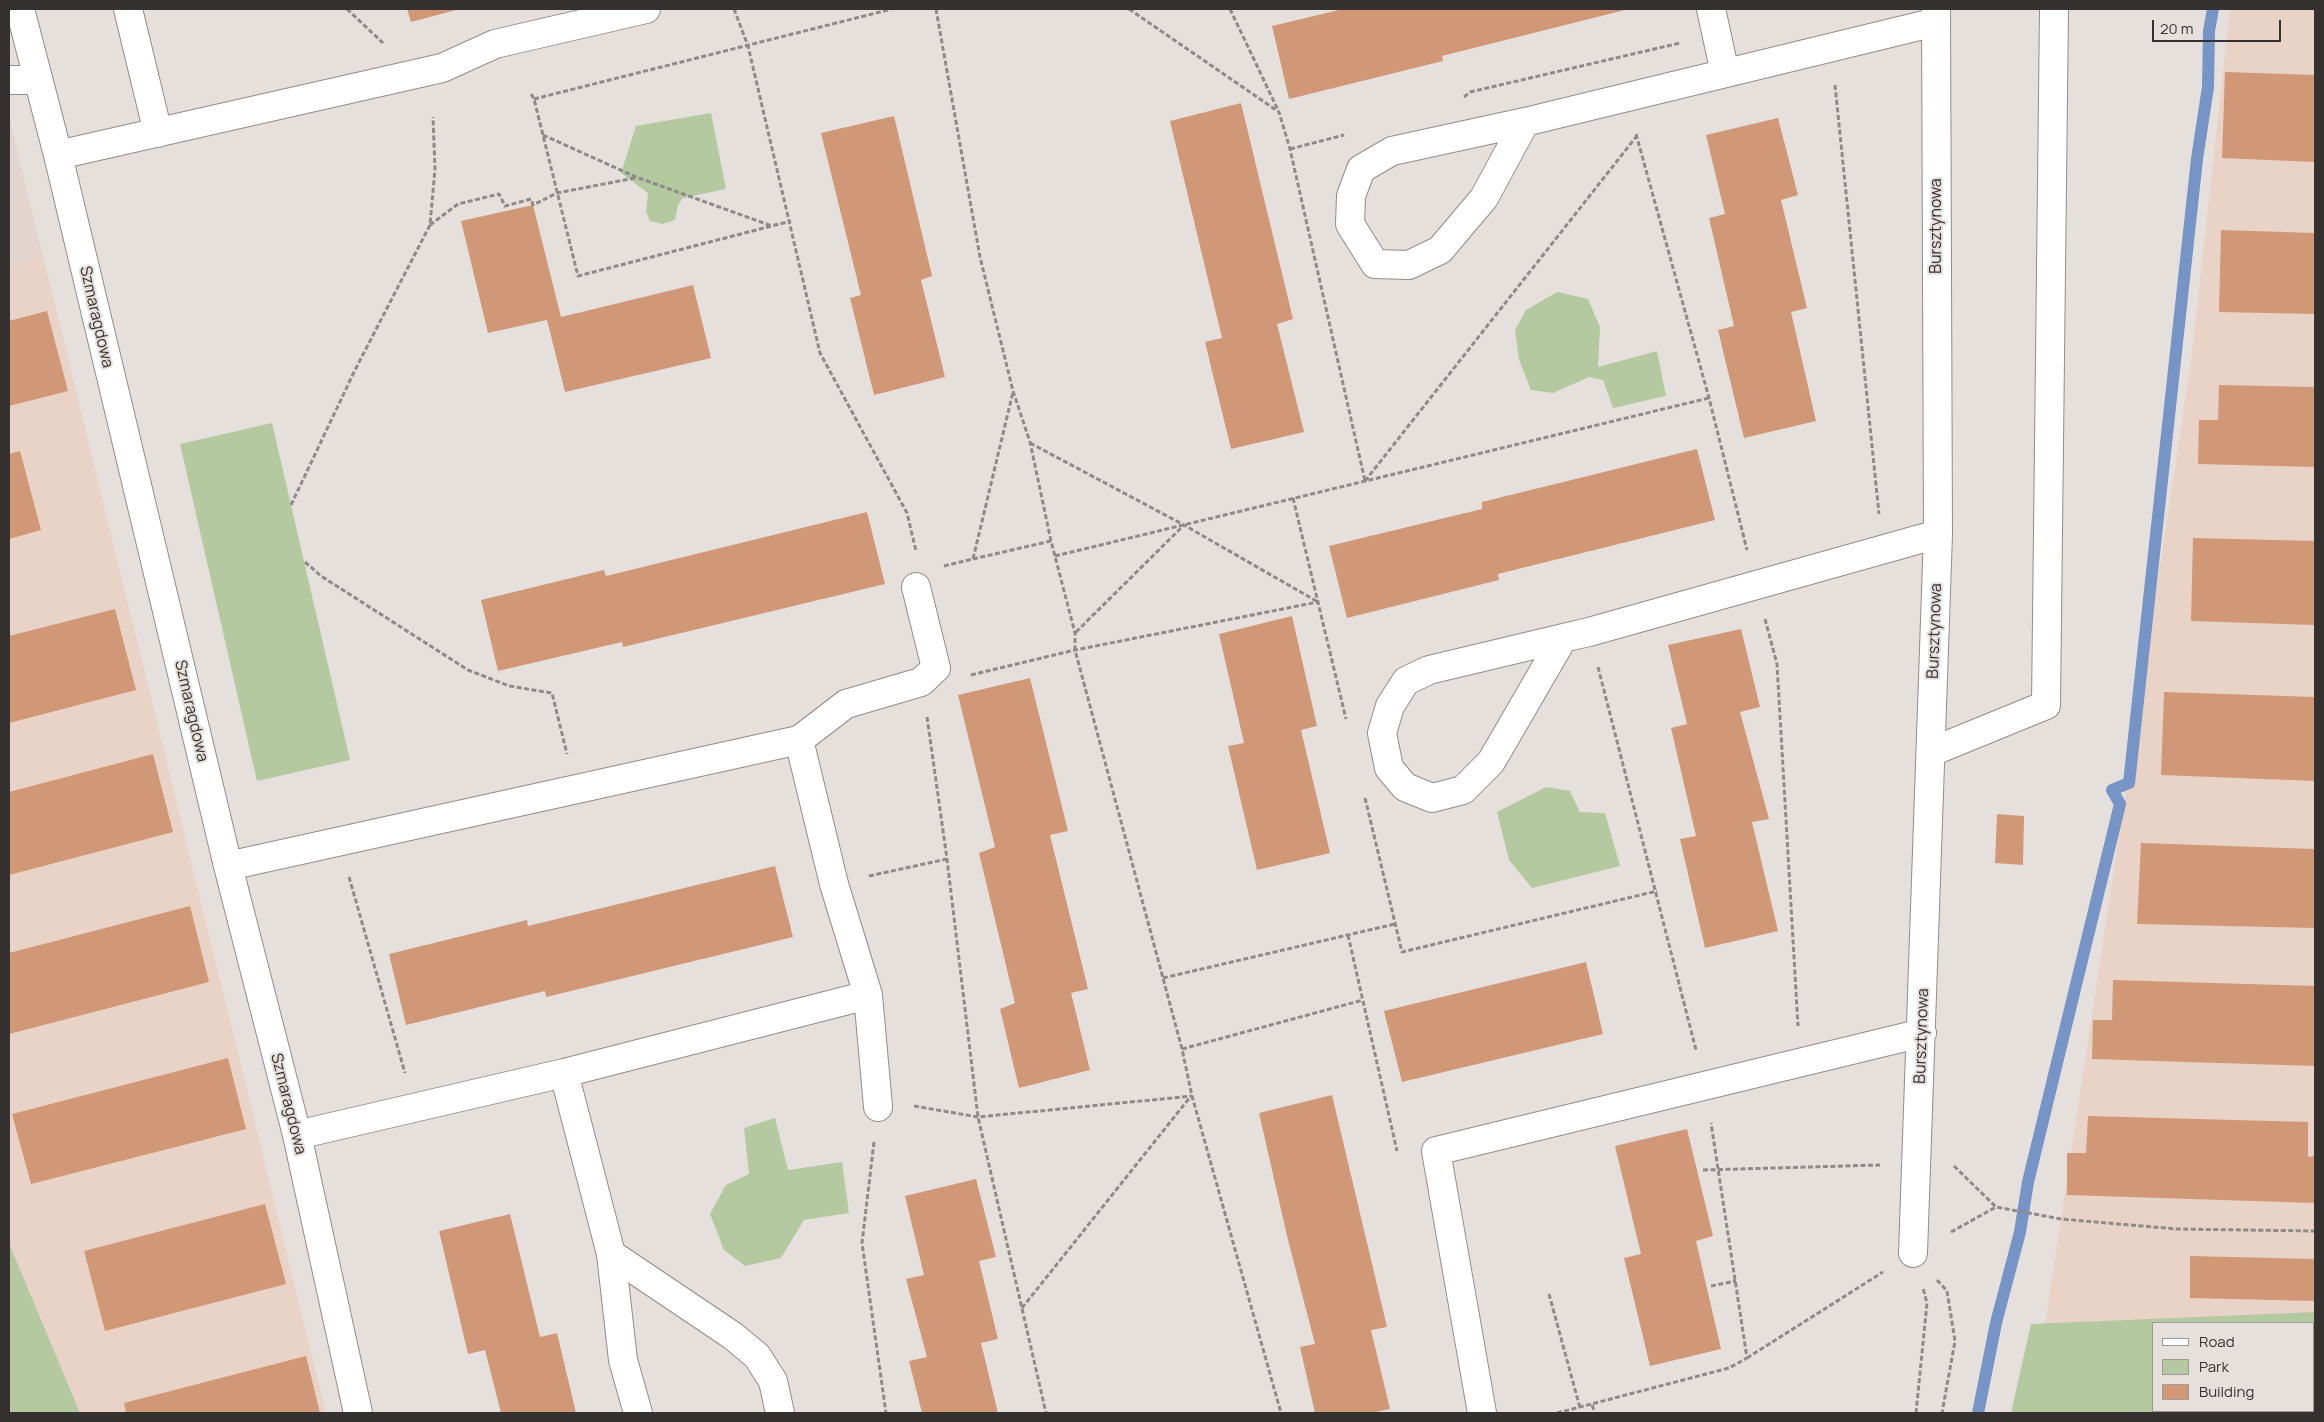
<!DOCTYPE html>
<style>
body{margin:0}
#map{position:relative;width:2324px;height:1422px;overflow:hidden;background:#e6e0dd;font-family:Manrope,sans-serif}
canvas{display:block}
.frame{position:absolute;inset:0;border:10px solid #343130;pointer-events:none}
.legend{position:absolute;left:2152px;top:1322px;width:162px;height:90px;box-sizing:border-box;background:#e6e0dd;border:1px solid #9f9a98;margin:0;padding:6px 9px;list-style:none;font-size:15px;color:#343130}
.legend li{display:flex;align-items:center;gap:10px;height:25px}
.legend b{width:25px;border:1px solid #9f9a98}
.scale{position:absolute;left:2152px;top:20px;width:129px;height:22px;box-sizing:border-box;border:2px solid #343130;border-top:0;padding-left:6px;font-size:15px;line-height:18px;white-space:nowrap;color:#343130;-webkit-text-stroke:4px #e6e0dd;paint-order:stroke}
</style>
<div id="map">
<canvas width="2324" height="1422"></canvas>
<div class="frame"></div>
<ul class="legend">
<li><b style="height:6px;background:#fff"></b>Road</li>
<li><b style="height:14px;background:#b4c99f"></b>Park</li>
<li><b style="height:14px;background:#d19878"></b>Building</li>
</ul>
<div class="scale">20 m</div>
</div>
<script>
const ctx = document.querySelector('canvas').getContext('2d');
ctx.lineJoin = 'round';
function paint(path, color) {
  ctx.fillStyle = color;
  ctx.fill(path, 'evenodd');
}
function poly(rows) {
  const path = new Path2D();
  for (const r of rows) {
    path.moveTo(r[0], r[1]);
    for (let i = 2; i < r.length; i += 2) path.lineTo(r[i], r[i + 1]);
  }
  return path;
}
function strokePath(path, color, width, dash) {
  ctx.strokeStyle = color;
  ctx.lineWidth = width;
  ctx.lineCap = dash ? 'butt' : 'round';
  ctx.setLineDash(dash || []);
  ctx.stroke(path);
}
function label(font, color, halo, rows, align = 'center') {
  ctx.font = font + ' Manrope,sans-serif';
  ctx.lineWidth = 4;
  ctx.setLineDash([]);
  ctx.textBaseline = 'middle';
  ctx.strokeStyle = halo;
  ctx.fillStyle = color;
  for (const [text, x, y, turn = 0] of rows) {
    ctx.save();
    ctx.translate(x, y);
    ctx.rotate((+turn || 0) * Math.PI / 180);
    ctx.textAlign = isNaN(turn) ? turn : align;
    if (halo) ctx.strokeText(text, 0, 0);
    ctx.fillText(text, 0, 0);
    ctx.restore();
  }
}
const built = poly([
 [9,116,43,256,9,265]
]);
const industrial = poly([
 [2230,9,2315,9,2315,1312,2045,1324,2191,361],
 [43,256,326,1413,80,1413,9,1243,9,265]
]);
const green = poly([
 [711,113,726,189,683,198,678,205,675,220,662,224,650,221,646,212,648,193,621,173,636,126],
 [1557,292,1588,299,1600,327,1598,367,1657,351,1666,396,1613,408,1603,380,1589,377,1553,393,1531,390,1519,360,1515,330,1526,310],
 [272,423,350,760,257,781,180,444],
 [1546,787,1570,791,1580,812,1605,813,1620,866,1532,888,1509,860,1497,812],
 [775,1118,788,1170,842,1162,849,1213,804,1220,781,1258,745,1266,724,1250,710,1214,726,1185,749,1174,744,1128],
 [9,1243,80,1413,9,1413],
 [2315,1312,2315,1413,2011,1413,2031,1324],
 [2313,1323,2313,1411,2153,1411,2153,1323]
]);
const stream = poly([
 [1978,1413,1996,1323,2020,1232,2028,1182,2120,804,2112,790,2129,783,2197,159,2208,87,2209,31,2213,9]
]);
const building = poly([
 [407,9,460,9,411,22],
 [1343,9,1629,9,1442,56,1443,61,1289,99,1272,26],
 [2225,72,2315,75,2315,162,2222,158],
 [1241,103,1293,319,1277,324,1304,432,1231,449,1205,342,1222,338,1170,121],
 [894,116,932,276,921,280,945,377,874,395,850,298,861,295,821,133],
 [1778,118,1798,195,1781,200,1807,308,1791,312,1816,421,1744,438,1718,330,1734,326,1709,218,1725,214,1706,135],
 [533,205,561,317,693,285,711,358,565,392,547,320,488,333,461,221],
 [2221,230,2315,233,2315,314,2219,312],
 [47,311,68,391,9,406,9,321],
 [2219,385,2315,387,2315,467,2198,464,2199,420,2218,420],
 [1697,449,1715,520,1498,574,1499,580,1347,618,1329,546,1482,509,1482,502],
 [20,451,41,530,9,539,9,454],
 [867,512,885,584,623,647,622,642,498,671,481,600,604,570,606,576],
 [2193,538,2315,541,2315,625,2191,621],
 [115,609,136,690,9,723,9,636],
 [1292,616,1317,726,1301,730,1330,853,1257,870,1228,746,1244,743,1219,634],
 [1741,629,1760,707,1740,712,1769,819,1752,822,1778,931,1705,948,1680,839,1696,836,1671,728,1687,724,1668,645],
 [1030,678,1068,831,1050,835,1088,989,1071,993,1090,1070,1019,1088,1000,1009,1015,1003,979,853,995,847,958,695],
 [2164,692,2315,697,2315,781,2161,775],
 [153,754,173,832,9,875,9,792],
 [1997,814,2024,816,2023,865,1995,863],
 [2141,843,2315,849,2315,928,2137,924],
 [775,866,793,937,546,997,545,991,406,1025,389,954,527,920,528,926],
 [190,906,209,982,9,1034,9,953],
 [1586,962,1603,1034,1402,1082,1384,1011],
 [2113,980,2315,986,2315,1066,2092,1059,2093,1020,2112,1020],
 [228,1058,246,1129,31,1184,12,1114],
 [1332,1095,1387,1327,1371,1330,1390,1409,1371,1413,1315,1413,1300,1347,1315,1344,1288,1240,1259,1113],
 [2088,1116,2308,1122,2308,1157,2315,1156,2315,1203,2067,1195,2067,1153,2086,1153],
 [1687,1129,1713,1236,1696,1241,1721,1349,1650,1366,1624,1258,1641,1254,1615,1146],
 [976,1179,996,1257,979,1261,998,1339,981,1343,998,1413,922,1413,909,1361,927,1357,906,1279,924,1275,905,1196],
 [265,1204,286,1284,105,1331,84,1251],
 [510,1214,540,1337,557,1333,576,1413,501,1413,485,1350,468,1354,439,1231],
 [2190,1256,2315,1259,2315,1301,2190,1298],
 [306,1356,320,1413,126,1413,124,1403]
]);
const path = poly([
 [347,9,383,43],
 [734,9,748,46,820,353,907,513,916,551],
 [936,9,980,257,1013,391,1030,442,1051,541,1075,633,1075,650,1182,1049,1192,1096,1281,1413],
 [1129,9,1279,112,1290,149,1365,481],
 [1230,9,1278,110],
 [1835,85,1879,514],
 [531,94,534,99,578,276,791,221],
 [1464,97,1470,92,1680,43],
 [534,99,892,9],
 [1636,134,1709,398,1747,550],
 [543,135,636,177,772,226],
 [1290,149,1344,135],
 [430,225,458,204,499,194,505,206,531,199,533,205,557,193,635,178],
 [1030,443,1184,525,1318,602],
 [1365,481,1636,137],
 [1293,498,1346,719],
 [291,505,355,370,430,225,435,169,433,117],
 [1055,556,1709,398],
 [973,559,1051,541],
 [305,562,321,576,468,670,509,686,552,693,567,754],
 [944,566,973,559,1013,392],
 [1765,619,1777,664,1798,1026],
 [1076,632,1183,526],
 [1598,667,1696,1050],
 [971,675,1075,650,1318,602],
 [927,717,947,859,978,1117,1046,1413],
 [1365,798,1402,952,1657,891],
 [869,876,947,859],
 [349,877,405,1073],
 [1348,935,1397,1151],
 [1163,978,1395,924],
 [1182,1049,1363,1000],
 [914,1106,978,1117,1192,1096],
 [874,1142,862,1243,886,1413],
 [1954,1166,1996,1207,2061,1219,2177,1229,2315,1231],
 [1703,1170,1880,1165],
 [1951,1232,1996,1207],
 [1937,1280,1947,1291,1955,1341,1942,1413],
 [1711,1286,1736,1281],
 [1549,1294,1580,1408],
 [1022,1308,1191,1096],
 [1747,1358,1883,1272],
 [1592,1405,1595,1413],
 [1557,1413,1729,1368,1747,1358,1711,1123],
 [1916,1413,1927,1303,1923,1288]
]);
const minor = poly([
 [20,9,58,155,228,866,297,1135,358,1413],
 [128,9,158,133],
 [1711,9,1725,73],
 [9,80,38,80],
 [1525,122,1484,198,1440,250,1409,265,1375,264,1350,224,1351,196,1361,169,1392,151,1525,122,1936,22],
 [58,155,442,68,495,44,646,9],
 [1563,638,1491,762,1463,790,1432,798,1405,787,1389,768,1382,733,1390,706,1406,681,1429,670,1563,638,1589,632,1938,534],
 [799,740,846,704,921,682,936,668,916,587],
 [1931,752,2046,705,2054,9],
 [228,866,799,740,834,884,868,995,564,1073],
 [868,995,878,1107],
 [297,1135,564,1073,611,1254,623,1360,638,1413],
 [1913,1253,1938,534,1936,9],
 [611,1254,733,1336,757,1356,773,1381,780,1413],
 [1482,1413,1436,1151,1922,1033]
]);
const streetNames = [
 ["Bursztynowa",1937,226,-90],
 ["Szmaragdowa",96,317,77],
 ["Bursztynowa",1935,631,-88],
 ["Szmaragdowa",191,711,77],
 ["Bursztynowa",1922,1036,-88],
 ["Szmaragdowa",288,1104,76]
];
paint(built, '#e2d4ce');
paint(industrial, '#e8d3c6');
paint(green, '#b4c99f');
strokePath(stream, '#7694c5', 12);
paint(building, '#d19878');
strokePath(minor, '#928c8a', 30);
strokePath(path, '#8e8a88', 3, [5, 2.5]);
strokePath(minor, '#fff', 28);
label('16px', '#343130', '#e6e0dd', streetNames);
</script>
